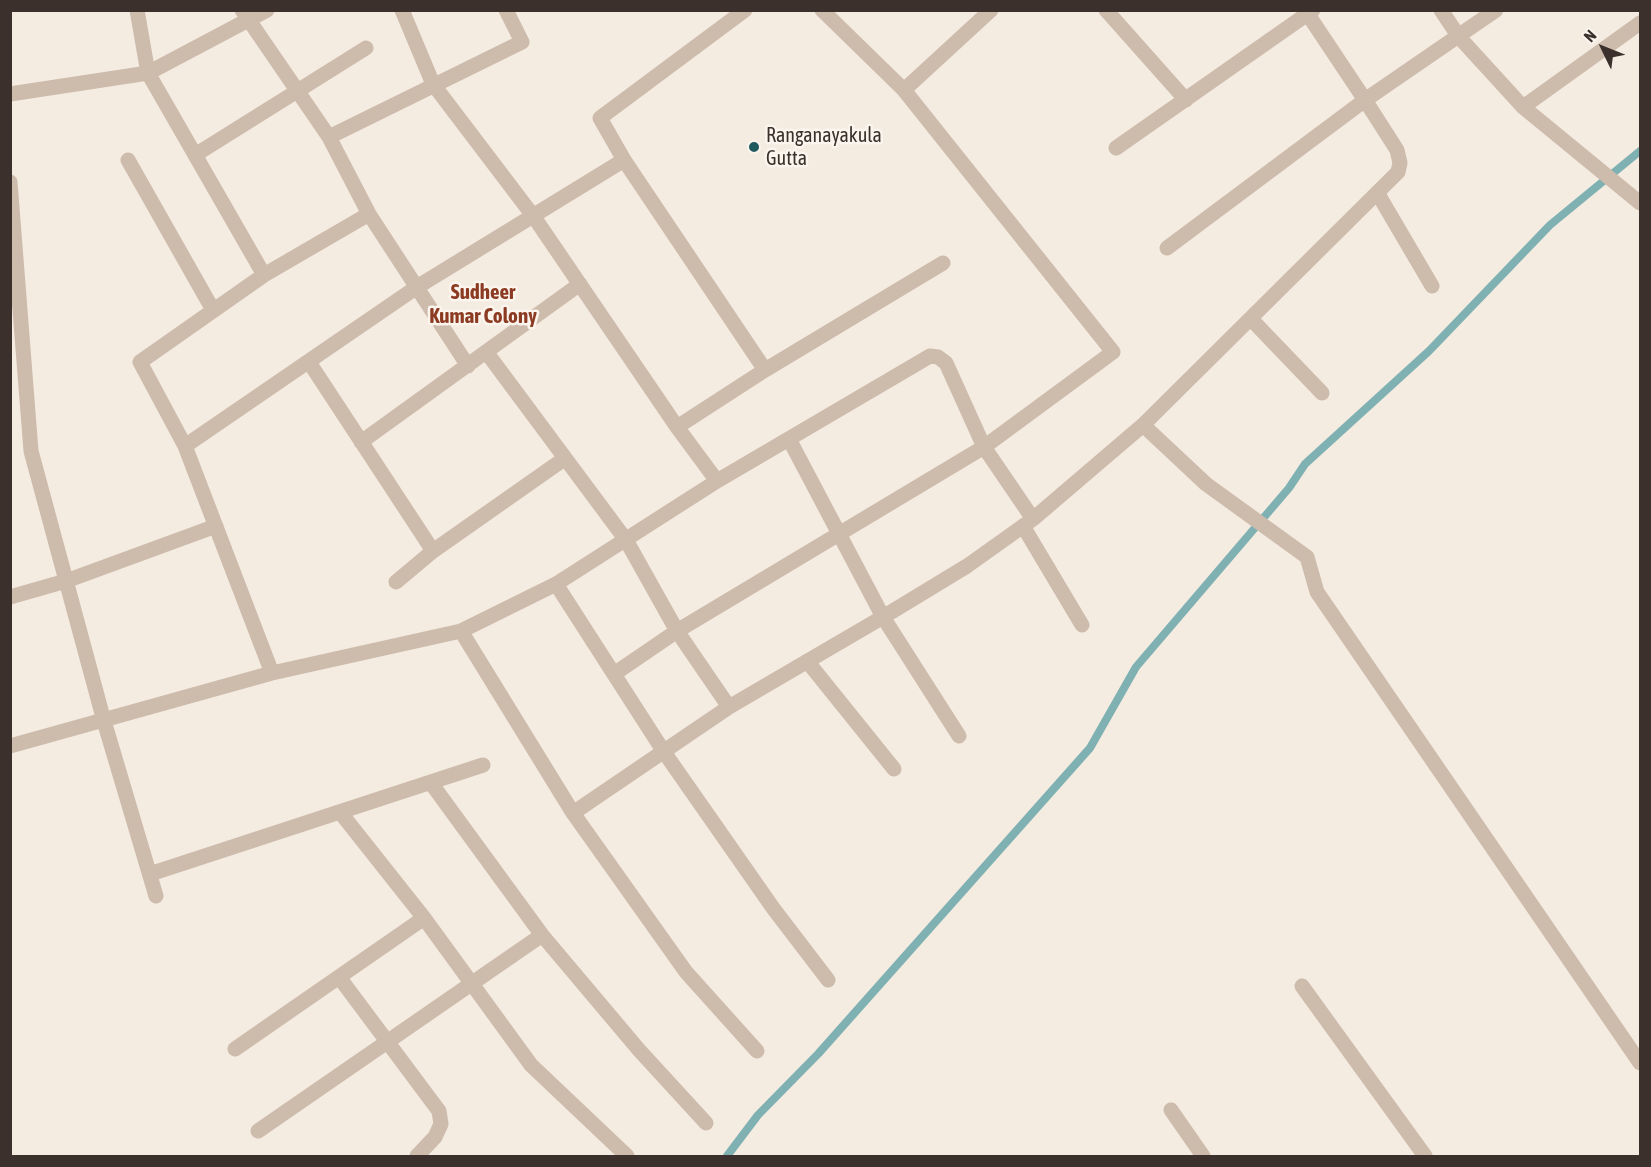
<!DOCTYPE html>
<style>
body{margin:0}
#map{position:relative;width:1651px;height:1167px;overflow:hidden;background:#f4ebe1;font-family:"Asap Condensed",sans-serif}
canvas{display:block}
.frame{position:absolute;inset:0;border:12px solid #3b302b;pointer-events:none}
.north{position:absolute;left:1573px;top:18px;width:60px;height:60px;-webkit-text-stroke:4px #fbf5ee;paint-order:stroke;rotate:313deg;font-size:16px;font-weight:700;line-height:24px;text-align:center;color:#3b302b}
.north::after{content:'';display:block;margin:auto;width:21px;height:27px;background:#3b302b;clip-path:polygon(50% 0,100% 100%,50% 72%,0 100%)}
</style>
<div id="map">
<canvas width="1651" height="1167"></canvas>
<div class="frame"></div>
<div class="north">N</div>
</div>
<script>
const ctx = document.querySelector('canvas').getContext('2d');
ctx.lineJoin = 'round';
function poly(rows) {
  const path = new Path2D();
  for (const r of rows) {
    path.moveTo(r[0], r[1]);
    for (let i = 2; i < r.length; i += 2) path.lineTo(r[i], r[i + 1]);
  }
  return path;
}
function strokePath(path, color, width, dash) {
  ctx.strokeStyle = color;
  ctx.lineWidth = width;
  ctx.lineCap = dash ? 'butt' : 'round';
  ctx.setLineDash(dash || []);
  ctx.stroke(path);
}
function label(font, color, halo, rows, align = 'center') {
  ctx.font = font + ' "Asap Condensed",sans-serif';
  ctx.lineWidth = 5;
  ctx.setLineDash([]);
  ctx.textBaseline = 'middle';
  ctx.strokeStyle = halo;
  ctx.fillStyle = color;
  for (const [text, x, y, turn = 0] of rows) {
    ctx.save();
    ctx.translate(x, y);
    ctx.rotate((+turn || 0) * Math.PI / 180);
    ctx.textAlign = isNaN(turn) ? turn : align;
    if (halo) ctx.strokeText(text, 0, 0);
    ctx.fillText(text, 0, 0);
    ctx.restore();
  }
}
const stream = poly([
 [727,1156,758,1115,818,1054,1090,748,1136,667,1289,488,1305,464,1429,351,1550,225,1640,151]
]);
const street = poly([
 [137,10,148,73,264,275],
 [242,10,329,137,369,214,468,366],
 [402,10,433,84,534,217,677,427,717,481],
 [1106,10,1186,100],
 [1441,10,1459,37,1523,107,1640,203],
 [904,90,991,10],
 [10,94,148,73,267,10],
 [1523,107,1640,23],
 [329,137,522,42,506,10],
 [1116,148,1313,10],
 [195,155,366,48],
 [128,160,213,310],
 [624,160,600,118,745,10],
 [10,182,31,451,104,721,156,896],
 [1378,194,1432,286],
 [1167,248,1365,100,1305,10],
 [1251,319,1322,393],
 [487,353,626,540,677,631,729,707],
 [309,362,433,551,564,459],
 [1143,425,1398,172,1400,163,1397,150,1365,100,1496,10],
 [677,427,765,370,943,263],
 [361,442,580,284],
 [185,446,417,287,624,160,765,370],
 [1023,526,1082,625],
 [396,582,433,551],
 [556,584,664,752,773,908,828,980],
 [10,597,66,581,216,526],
 [461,631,573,813,686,972,757,1051],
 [807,661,894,769],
 [272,673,185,446,140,362,264,275,369,214],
 [614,674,677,631,984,447,1113,352,904,90,822,10],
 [959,736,883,617,967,566,1033,519,1143,425,1206,484,1307,557,1317,592,1640,1063],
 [10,746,272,673,461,631,556,584,717,481,930,356,938,357,946,363,984,447,1033,519],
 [340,812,424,918,531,1065,627,1156],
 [573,813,729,707,883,617,789,439],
 [150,874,483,765],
 [542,935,639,1050,706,1123],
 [339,977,439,1111,441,1124,435,1137,417,1156],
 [1302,986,1425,1156],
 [235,1049,424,918],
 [1171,1110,1203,1156],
 [258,1131,542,935,431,783]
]);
const markers = [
 [754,147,6,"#1f5a5e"]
];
const poiNames = [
 ["Ranganayakula",766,136],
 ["Gutta",766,159]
];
const neighbourhoodNames = [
 ["Sudheer",483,292],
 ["Kumar Colony",483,316]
];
strokePath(stream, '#7fb0b2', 8);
strokePath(street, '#cdbbac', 15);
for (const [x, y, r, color] of markers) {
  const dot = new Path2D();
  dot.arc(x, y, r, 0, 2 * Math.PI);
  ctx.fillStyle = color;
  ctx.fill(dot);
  strokePath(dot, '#fbf5ee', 2);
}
label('20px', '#3b302b', '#fbf5ee', poiNames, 'left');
label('bold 21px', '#8c3b22', '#fbf5ee', neighbourhoodNames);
</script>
